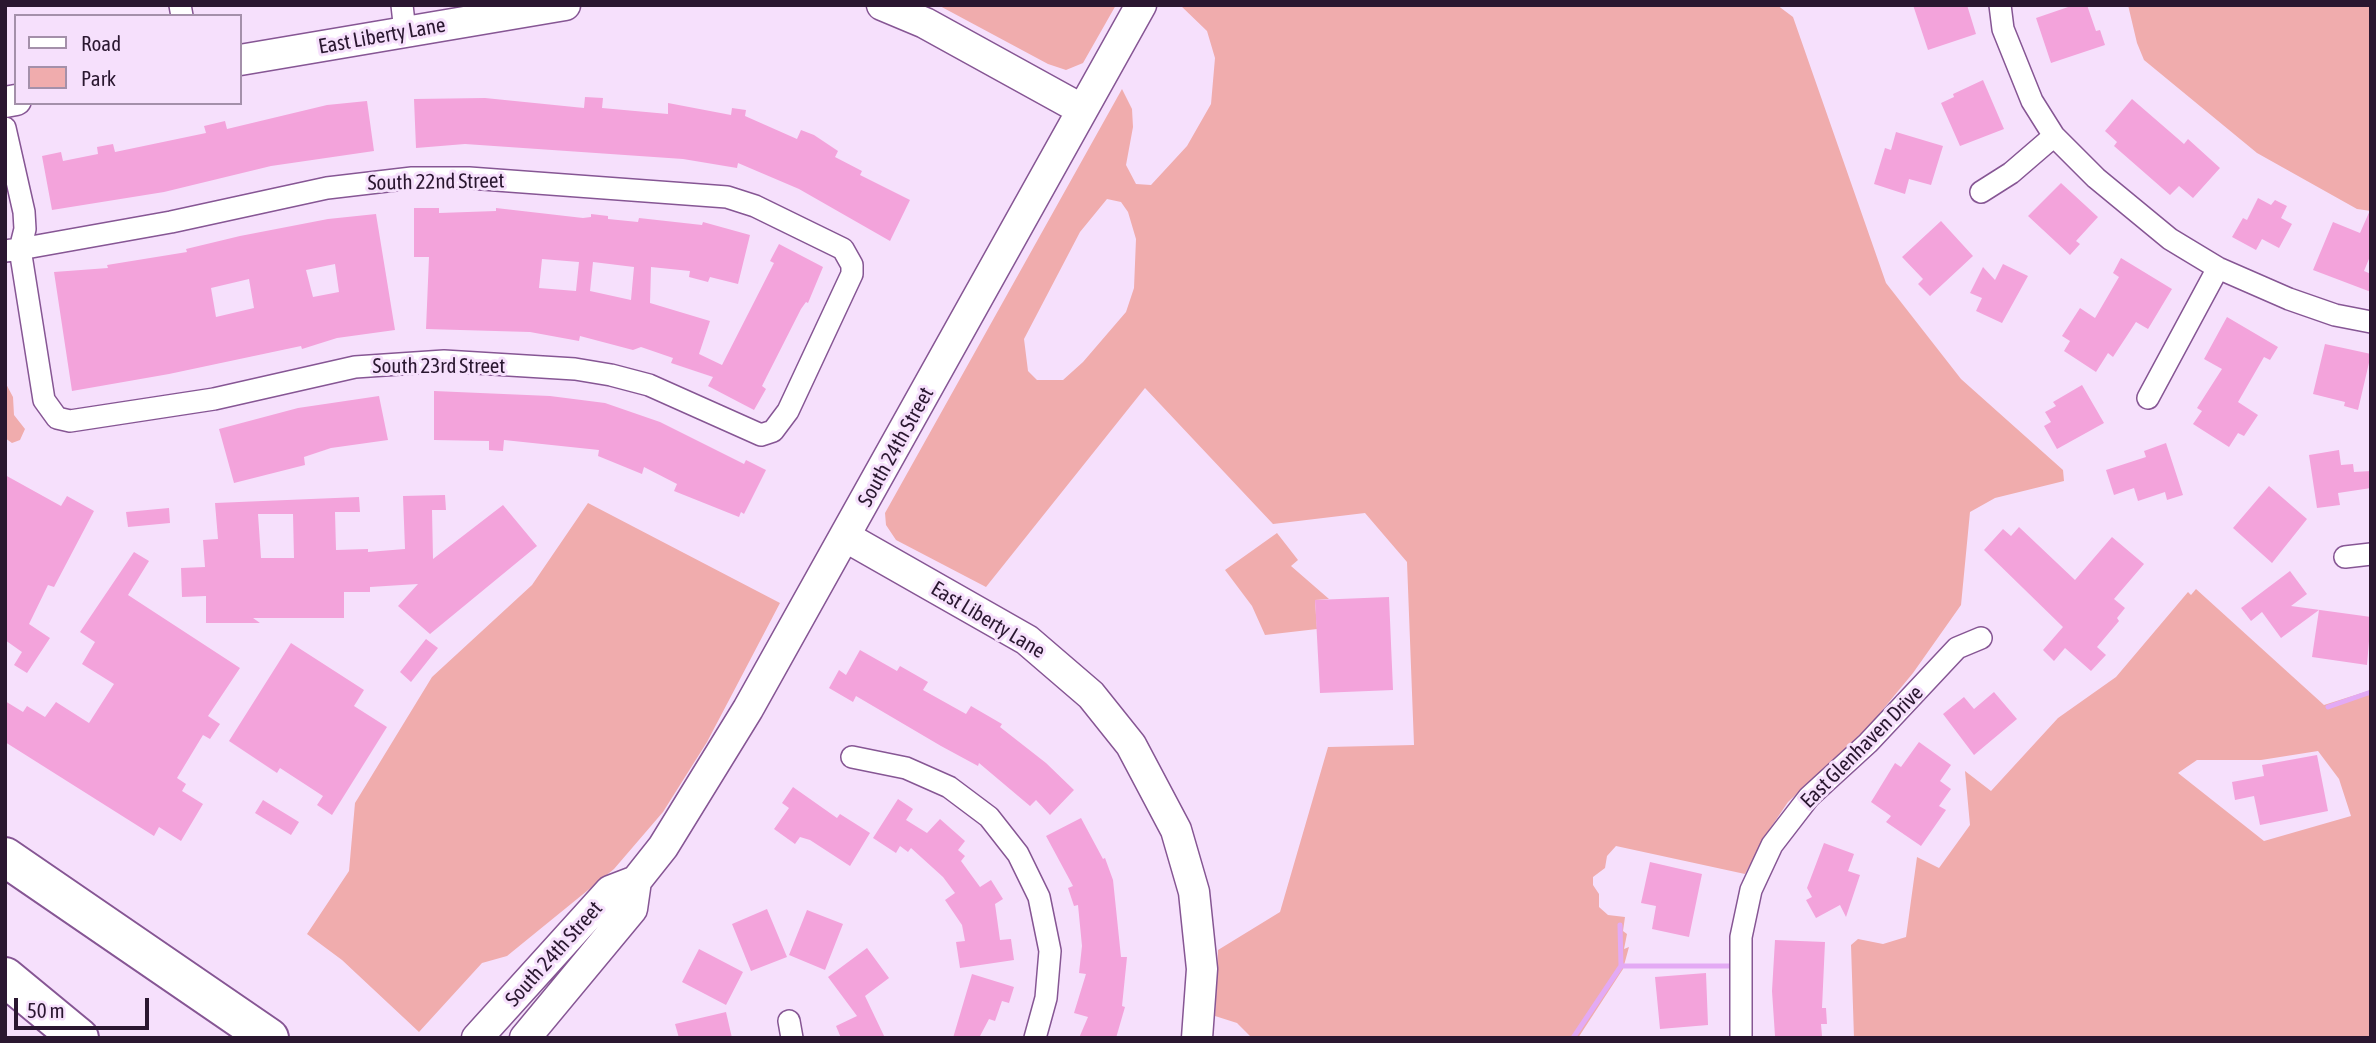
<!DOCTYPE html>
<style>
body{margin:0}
#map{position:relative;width:2376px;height:1043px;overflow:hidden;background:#f6e0fc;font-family:"Asap Condensed",sans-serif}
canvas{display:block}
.frame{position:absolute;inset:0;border:7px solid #2a1730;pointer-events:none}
.legend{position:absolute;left:14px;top:14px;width:228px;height:91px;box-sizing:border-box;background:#f6e0fc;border:2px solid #a490aa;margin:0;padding:9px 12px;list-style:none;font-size:21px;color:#2a1730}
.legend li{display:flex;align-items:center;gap:14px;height:35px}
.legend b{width:35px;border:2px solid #a490aa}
.scale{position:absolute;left:14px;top:998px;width:135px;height:32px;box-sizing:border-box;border:4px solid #2a1730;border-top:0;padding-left:9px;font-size:21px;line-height:24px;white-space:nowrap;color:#2a1730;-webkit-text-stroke:5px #f6e0fc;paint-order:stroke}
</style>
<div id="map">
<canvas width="2376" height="1043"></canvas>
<div class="frame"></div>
<ul class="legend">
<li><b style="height:9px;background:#fff"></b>Road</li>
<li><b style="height:19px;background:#f0acad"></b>Park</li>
</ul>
<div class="scale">50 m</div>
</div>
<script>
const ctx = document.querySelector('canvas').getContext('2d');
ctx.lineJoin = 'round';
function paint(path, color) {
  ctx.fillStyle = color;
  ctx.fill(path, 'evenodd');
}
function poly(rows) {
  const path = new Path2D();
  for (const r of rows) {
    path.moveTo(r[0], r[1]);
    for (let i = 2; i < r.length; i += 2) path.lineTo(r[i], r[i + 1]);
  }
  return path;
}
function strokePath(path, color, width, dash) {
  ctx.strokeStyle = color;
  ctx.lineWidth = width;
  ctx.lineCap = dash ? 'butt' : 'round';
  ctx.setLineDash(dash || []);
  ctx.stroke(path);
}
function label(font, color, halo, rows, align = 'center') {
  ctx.font = font + ' "Asap Condensed",sans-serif';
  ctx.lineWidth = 6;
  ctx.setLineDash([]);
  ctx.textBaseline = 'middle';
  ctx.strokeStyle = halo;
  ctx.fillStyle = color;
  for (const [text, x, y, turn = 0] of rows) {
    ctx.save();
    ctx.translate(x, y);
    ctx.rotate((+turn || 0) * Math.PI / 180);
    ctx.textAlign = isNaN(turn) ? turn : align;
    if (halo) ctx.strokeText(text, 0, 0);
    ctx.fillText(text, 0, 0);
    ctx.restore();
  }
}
const green = poly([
 [938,5,1116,5,1083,63,1066,70,1048,64],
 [1180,5,1777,5,1793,17,1886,283,1961,379,2063,470,2064,481,1995,498,1970,512,1961,605,1913,673,1870,725,1788,802,1765,836,1745,874,1616,846,1607,856,1605,868,1593,877,1593,885,1599,894,1599,907,1608,915,1625,917,1623,931,1627,934,1624,949,1629,947,1623,969,1578,1038,1252,1038,1237,1023,1215,1016,1218,950,1280,912,1328,747,1414,745,1407,562,1365,513,1273,524,1145,388,986,587,896,540,886,525,885,513,1122,89,1132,109,1133,127,1126,165,1136,184,1151,185,1187,146,1211,104,1215,58,1207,31],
 [1107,199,1121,202,1128,212,1136,239,1134,288,1126,312,1083,362,1063,380,1037,380,1028,371,1024,339,1080,232],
 [2128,5,2371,5,2371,211,2357,209,2257,153,2144,60,2137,43],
 [5,382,13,397,14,415,25,429,20,440,12,443,5,438],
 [588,503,780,603,707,742,663,812,614,869,507,956,482,963,419,1032,342,960,307,934,349,871,355,803,432,677,532,585],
 [1277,533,1298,560,1291,566,1329,599,1315,600,1317,629,1265,635,1252,606,1225,570],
 [2196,589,2324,705,2371,690,2371,1038,1854,1038,1851,945,1858,939,1883,944,1906,937,1917,857,1939,868,1970,825,1965,771,1991,791,2058,718,2116,677,2188,592,2191,595],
 [2318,751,2339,779,2351,816,2264,841,2178,773,2197,760,2261,760]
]);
const stream = poly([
 [2328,707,2371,692],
 [1620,925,1621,966],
 [1573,1038,1621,966,1735,966]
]);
const building = poly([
 [1913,5,1967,5,1976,34,1928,50],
 [2074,5,2087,5,2096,31,2100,30,2105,45,2051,63,2036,18],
 [1983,80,2004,129,1960,146,1941,103,1954,97,1953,94],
 [585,97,603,98,602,108,668,114,668,103,731,115,732,108,746,110,745,116,797,139,801,130,814,135,838,151,835,157,862,171,860,175,910,200,890,241,799,189,738,163,737,168,683,159,465,144,416,148,414,99,485,98,584,108],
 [2132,99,2184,144,2188,139,2220,168,2193,198,2179,186,2170,195,2114,146,2117,142,2105,131],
 [367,101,374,151,271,166,164,192,52,210,42,156,61,152,63,161,98,154,97,147,113,144,115,152,206,133,204,126,225,121,227,129,327,105],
 [1896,132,1943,146,1931,185,1909,179,1905,194,1874,184,1885,148,1891,150],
 [2061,183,2098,217,2076,241,2080,244,2070,255,2028,216],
 [2258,198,2271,205,2275,200,2287,206,2281,218,2292,224,2279,248,2262,239,2256,250,2232,237,2243,218,2247,220],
 [414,208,439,208,439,213,496,211,496,208,583,218,591,217,591,214,608,216,608,219,638,222,639,218,702,225,703,222,750,235,738,284,710,277,708,282,689,277,690,271,651,267,650,303,710,321,699,354,722,365,774,263,770,261,779,244,823,267,808,303,806,302,801,309,767,376,762,386,766,389,754,410,708,386,713,377,671,363,673,358,641,347,633,350,580,336,579,341,530,332,426,329,429,257,414,257],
 [542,259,579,262,576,291,539,288],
 [593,262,634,267,631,300,590,291],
 [2371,208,2371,254,2364,271,2371,274,2371,292,2313,270,2333,222,2360,233],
 [376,214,395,330,337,338,302,349,301,346,169,374,72,391,54,272,108,268,107,265,187,252,186,249,240,236,328,219],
 [335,264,339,292,313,297,306,270],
 [249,279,254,308,216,317,211,288],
 [1941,221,1973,256,1930,296,1918,284,1923,279,1902,257],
 [2121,258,2172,289,2148,329,2136,322,2113,357,2108,353,2096,372,2064,351,2070,341,2062,336,2080,308,2095,318,2119,277,2113,273],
 [2003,264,2028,276,2002,323,1976,311,1982,298,1970,293,1983,267,1995,280],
 [2227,317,2278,347,2270,360,2264,357,2238,402,2258,415,2244,436,2238,433,2229,447,2193,424,2202,411,2197,408,2222,369,2204,359],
 [2325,344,2371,354,2358,410,2344,406,2345,402,2313,394],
 [2082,385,2104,423,2057,449,2044,426,2051,422,2045,412,2056,406,2053,402],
 [434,391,550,396,605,403,660,422,744,464,746,460,766,470,744,514,741,512,739,517,674,491,677,484,644,467,642,474,598,456,599,450,504,440,503,451,489,450,489,441,434,440],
 [379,396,388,440,331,448,304,457,305,465,234,483,219,429,298,408],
 [2166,443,2183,495,2167,500,2165,492,2138,501,2134,488,2114,495,2106,470,2146,457,2144,451],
 [2339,450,2341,465,2353,464,2354,472,2371,471,2371,488,2338,493,2340,505,2317,508,2309,455],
 [5,475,61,506,67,496,94,511,54,587,48,585,29,624,50,638,27,673,14,665,22,652,5,640],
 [2269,486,2307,519,2272,563,2233,528],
 [445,495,446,510,432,510,433,559,503,505,537,546,430,634,398,606,418,584,370,587,370,592,344,592,344,618,253,618,260,623,206,623,206,596,182,597,181,568,205,567,203,540,218,539,215,503,359,497,360,512,335,512,336,550,368,549,368,552,405,549,403,496],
 [258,514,293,514,294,558,261,558],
 [169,508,170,523,128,527,126,512],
 [2019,527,2075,580,2112,537,2144,564,2114,599,2125,608,2117,618,2119,621,2097,647,2106,655,2091,671,2065,648,2054,661,2043,650,2063,627,1984,550,2003,529,2011,536],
 [134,552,149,561,128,595,240,668,208,716,220,724,210,739,203,735,177,778,186,784,182,791,203,804,181,841,159,827,154,836,5,742,5,701,23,712,27,706,45,717,56,702,89,723,114,684,82,664,95,642,80,632],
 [2290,571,2307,594,2291,606,2371,617,2367,665,2312,657,2319,610,2281,638,2262,612,2251,621,2241,608],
 [1389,597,1393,690,1320,693,1315,600],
 [426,639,438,648,411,682,400,672],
 [291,643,364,690,354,706,387,727,332,815,317,805,323,796,280,768,277,773,229,741],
 [860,650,897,671,900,666,928,682,923,690,966,714,971,706,1002,724,1000,727,1046,763,1074,790,1050,815,1036,800,1030,806,979,763,978,766,941,746,856,696,853,702,829,688,839,670,846,675],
 [1994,692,2017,719,1974,755,1943,714,1964,697,1974,709],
 [1919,742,1951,765,1940,781,1951,789,1939,806,1946,810,1921,846,1886,822,1891,816,1871,802,1895,763,1901,767],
 [2317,755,2328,811,2260,825,2254,796,2235,800,2232,782,2264,776,2262,765],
 [793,787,837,818,840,814,870,833,850,866,810,840,800,837,795,844,774,829,789,808,782,803],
 [898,799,913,809,906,820,927,833,940,819,965,841,958,850,965,856,961,861,980,887,991,880,1003,899,995,904,1000,940,1011,939,1014,960,960,968,956,942,965,941,962,925,945,900,955,893,943,877,911,848,908,852,900,846,896,853,873,838],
 [263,800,299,822,291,835,255,813],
 [1081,818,1103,859,1105,858,1113,880,1121,957,1127,957,1122,1006,1125,1007,1116,1038,1079,1038,1088,1017,1074,1013,1086,974,1079,973,1082,946,1078,905,1074,906,1068,888,1073,886,1046,836],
 [1824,843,1854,854,1848,871,1860,875,1846,917,1840,905,1816,918,1806,900,1812,897,1807,888],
 [1650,862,1702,874,1689,937,1652,929,1656,906,1641,903],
 [767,909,787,957,751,971,732,924],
 [807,910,843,924,825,970,789,955],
 [1775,940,1825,942,1822,1008,1826,1008,1827,1024,1821,1024,1822,1036,1775,1036,1772,991],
 [867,948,889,978,865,996,885,1038,841,1038,836,1026,857,1016,828,977],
 [699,949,743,972,726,1005,682,982],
 [1706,973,1708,1025,1660,1029,1655,977],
 [972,974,1014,987,1009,1003,1002,1001,995,1021,989,1019,979,1038,953,1038],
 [726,1012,732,1038,679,1038,675,1024]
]);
const street = poly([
 [180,5,182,16],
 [402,5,405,32],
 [2000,5,2003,29,2032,101,2054,136,2096,178,2170,239,2218,268,2289,299,2335,315,2371,322],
 [5,128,24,212,25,229,20,249,44,400,57,418,70,421,214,399,355,367,444,361,575,369,611,375,649,385,761,435,773,431,788,411,852,274,852,265,843,249,755,206,727,197,469,178,412,178,327,188,171,222,20,249,5,251],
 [1981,192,2011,173,2054,136],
 [2148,398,2218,268],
 [2345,557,2371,554],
 [852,757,906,768,949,787,989,817,1018,854,1039,897,1050,951,1046,998,1035,1038],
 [789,1021,792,1038],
 [1741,1038,1741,937,1751,890,1772,845,1809,797,1868,743,1957,648,1981,638]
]);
const secondary = poly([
 [882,5,925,23,1081,109],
 [240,60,565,5],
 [5,102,16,100],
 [846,537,1027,640,1091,695,1131,745,1176,830,1194,892,1202,969,1197,1038],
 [477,1038,610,891,636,881],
 [525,1038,632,909,636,881,663,847,748,709,1141,5]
]);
const highway = poly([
 [5,857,269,1038],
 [5,977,79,1038]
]);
const streetNames = [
 ["East Liberty Lane",382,36,-10],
 ["South 22nd Street",436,182,-1],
 ["South 23rd Street",439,366],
 ["South 24th Street",896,447,-61],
 ["East Liberty Lane",988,620,31],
 ["East Glenhaven Drive",1862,747,-45],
 ["South 24th Street",554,954,-48]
];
paint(green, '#f0acad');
strokePath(stream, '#e3aaf4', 5);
paint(building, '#f3a3db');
strokePath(street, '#865694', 24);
strokePath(secondary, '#865694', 33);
strokePath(highway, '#865694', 42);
strokePath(street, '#fff', 21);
strokePath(secondary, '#fff', 30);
strokePath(highway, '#fff', 38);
label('21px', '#2a1730', '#f6e0fc', streetNames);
</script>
